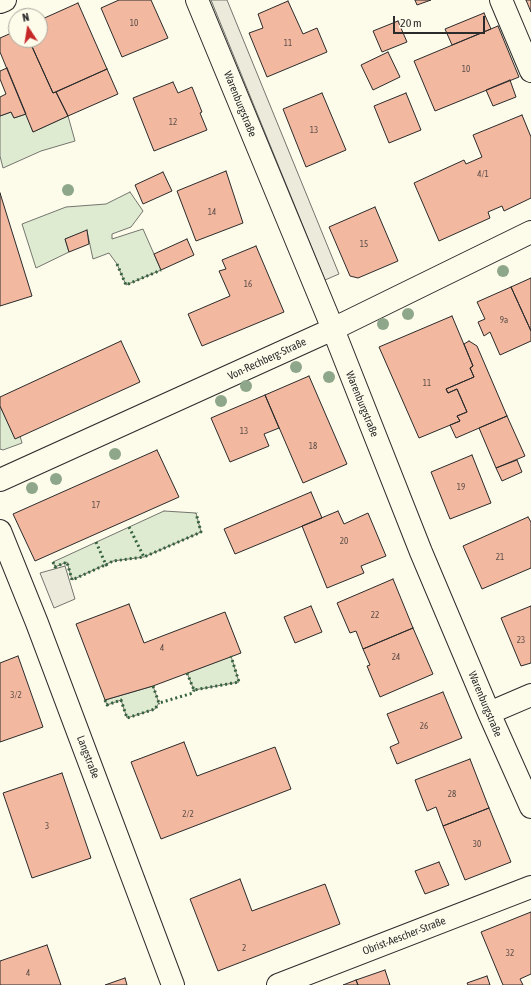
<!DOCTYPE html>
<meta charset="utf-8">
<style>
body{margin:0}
#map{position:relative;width:531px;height:985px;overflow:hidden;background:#fdfbea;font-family:"Asap Condensed",sans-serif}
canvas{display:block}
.north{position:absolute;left:8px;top:8px;width:40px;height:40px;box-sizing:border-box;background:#fdfbea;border:1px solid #a9a89e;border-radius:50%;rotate:348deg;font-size:11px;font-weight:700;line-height:16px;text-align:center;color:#2b2b2b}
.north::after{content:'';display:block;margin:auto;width:14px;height:18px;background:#c62828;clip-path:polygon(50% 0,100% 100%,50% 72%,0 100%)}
.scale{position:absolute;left:393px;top:16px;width:92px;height:18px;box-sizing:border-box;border:2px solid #2b2b2b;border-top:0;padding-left:5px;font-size:12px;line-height:14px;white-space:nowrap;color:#2b2b2b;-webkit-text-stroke:3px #fdfbea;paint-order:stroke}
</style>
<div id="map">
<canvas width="531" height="985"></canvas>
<div class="north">N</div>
<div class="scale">20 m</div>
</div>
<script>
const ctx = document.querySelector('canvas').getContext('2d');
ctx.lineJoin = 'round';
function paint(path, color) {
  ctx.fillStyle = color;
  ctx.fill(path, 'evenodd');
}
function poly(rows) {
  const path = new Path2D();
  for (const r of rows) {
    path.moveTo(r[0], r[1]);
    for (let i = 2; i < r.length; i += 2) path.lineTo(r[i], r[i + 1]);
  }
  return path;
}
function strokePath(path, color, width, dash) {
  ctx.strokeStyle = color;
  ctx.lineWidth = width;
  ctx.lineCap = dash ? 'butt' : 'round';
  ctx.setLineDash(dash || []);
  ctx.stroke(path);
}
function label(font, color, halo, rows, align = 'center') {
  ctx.font = font + ' "Asap Condensed",sans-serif';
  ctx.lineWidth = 3;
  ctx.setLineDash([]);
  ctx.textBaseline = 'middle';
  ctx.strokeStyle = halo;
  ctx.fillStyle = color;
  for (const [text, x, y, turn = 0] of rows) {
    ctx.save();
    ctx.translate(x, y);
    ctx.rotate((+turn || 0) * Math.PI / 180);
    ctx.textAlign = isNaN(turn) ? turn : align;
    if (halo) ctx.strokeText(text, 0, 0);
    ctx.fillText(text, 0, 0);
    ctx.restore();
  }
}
const green = poly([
 [11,112,14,118,26,114,33,132,68,116,75,141,41,151,3,168,0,156,0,116,11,112],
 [130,192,143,211,131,227,112,234,112,239,143,229,161,270,126,285,117,264,109,253,93,259,87,231,65,239,69,252,36,268,22,224,66,207,106,204,130,192],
 [0,406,15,438,20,436,22,443,3,450,0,449,0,406],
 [164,511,196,513,201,532,144,557,113,561,72,580,67,562,55,567,53,562,164,511],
 [231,656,239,682,194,690,187,673,231,656],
 [153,686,159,703,155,709,127,718,121,700,107,705,105,700,153,686]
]);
const parking = poly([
 [211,0,227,0,339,274,325,280,211,0],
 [65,566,75,599,54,608,40,573,65,566]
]);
const building = poly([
 [119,0,151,0,168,38,122,57,101,8,119,0],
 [415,0,431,0,417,5,415,0],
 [526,0,531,0,531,12,526,0],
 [288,1,303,34,317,28,327,52,267,77,249,33,263,28,258,14,288,1],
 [78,3,107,69,53,93,29,40,40,40,40,20,78,3],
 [484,13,491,29,452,45,445,29,484,13],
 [398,21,407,42,382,52,373,31,398,21],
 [498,26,519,77,435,111,414,61,498,26],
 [16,31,16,40,29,40,53,93,56,92,68,116,33,132,0,52,0,38,16,31],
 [388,52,400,77,373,90,361,65,388,52],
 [7,68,26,114,14,118,11,112,0,116,0,97,6,94,0,79,0,71,7,68],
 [107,69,118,94,68,116,56,92,107,69],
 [510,80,516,97,493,106,486,90,510,80],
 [173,82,178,93,192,87,202,112,200,113,207,130,154,151,133,98,173,82],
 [322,93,346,150,306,167,283,109,322,93],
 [406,93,421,130,389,143,374,106,406,93],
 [522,115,531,137,531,198,504,211,502,206,488,212,490,218,439,241,414,183,464,160,466,164,482,157,473,135,522,115],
 [226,171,243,223,196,241,177,191,226,171],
 [163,172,172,191,143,204,135,185,163,172],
 [0,193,32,296,0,306,0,193],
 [375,207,398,261,358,278,350,276,329,227,375,207],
 [87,230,89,244,69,252,65,239,87,230],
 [187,239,194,255,161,270,154,254,187,239],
 [256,246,284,312,202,346,188,314,230,296,219,271,226,269,222,260,256,246],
 [531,278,531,331,511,287,531,278],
 [511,287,531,331,531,341,500,355,490,332,484,336,478,322,485,319,477,302,511,287],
 [452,316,473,366,470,368,474,377,446,389,448,393,457,389,467,412,457,416,460,421,419,438,379,347,452,316],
 [121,341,140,382,15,439,0,406,0,397,121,341],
 [469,341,477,346,507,416,456,438,450,425,460,421,457,416,467,412,457,389,448,393,446,389,474,377,470,368,473,366,464,344,469,341],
 [309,376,347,464,303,483,265,395,309,376],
 [265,395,279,428,264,434,269,446,230,462,211,418,265,395],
 [507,416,525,456,496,468,479,428,507,416],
 [157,450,179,497,35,561,13,514,157,450],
 [472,455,491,503,450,519,431,472,472,455],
 [517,460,522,472,502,481,496,468,517,460],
 [311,492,322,518,235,554,224,529,311,492],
 [338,511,344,524,368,513,386,556,361,566,364,573,327,588,302,526,338,511],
 [528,517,531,522,531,568,482,589,463,546,528,517],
 [393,579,413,628,363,649,356,631,350,633,337,603,393,579],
 [129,604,144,643,225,612,241,653,153,686,105,700,76,624,129,604],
 [311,606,322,632,295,643,284,617,311,606],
 [531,606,531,663,521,666,501,618,531,606],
 [413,628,433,674,380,697,367,666,370,665,363,649,413,628],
 [18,656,43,727,0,742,0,663,18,656],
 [443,692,462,738,397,764,390,747,399,743,387,714,443,692],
 [184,742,197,776,275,747,291,789,161,839,131,762,184,742],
 [470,759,489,808,443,826,436,807,427,811,415,780,470,759],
 [62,773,91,858,32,878,3,793,62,773],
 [489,808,511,862,465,880,443,826,489,808],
 [439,862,449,885,425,894,415,871,439,862],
 [240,879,252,911,325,884,340,924,218,971,190,899,240,879],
 [531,912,531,974,520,979,523,985,503,985,481,932,531,912],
 [47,945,61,985,0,985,0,961,47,945],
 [385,970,390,985,358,985,356,980,385,970],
 [487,976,490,985,468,985,467,983,487,976],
 [125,978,127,985,105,985,125,978],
 [356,980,358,985,343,985,356,980]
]);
const minor = poly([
 [197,0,333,329,421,552,489,713,531,807],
 [501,0,531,71],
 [0,2,5,0],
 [0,480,333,329,531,232],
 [0,531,37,623,173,985],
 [489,713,531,695],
 [278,985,531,887]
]);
const hedge = poly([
 [117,264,126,285,161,270],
 [129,527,144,557,201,532,196,513],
 [96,542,106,565,113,561,144,557],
 [53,562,55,567,67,562,72,580,105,565],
 [187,673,194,690,239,682,231,656],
 [153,686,159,703,193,693,194,690],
 [105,700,107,705,121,700,127,718,155,709,159,703]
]);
const trees = [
 [68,190],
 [503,271],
 [408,314],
 [383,324],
 [296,367],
 [329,377],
 [246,386],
 [221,401],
 [115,454],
 [56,479],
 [32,488]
];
const numberNames = [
 ["10",134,23],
 ["11",288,43],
 ["10",466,69],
 ["12",173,122],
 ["13",314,130],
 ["4/1",483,174],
 ["14",212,212],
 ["15",364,244],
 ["16",248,284],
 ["9a",504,320],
 ["11",427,383],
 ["13",244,431],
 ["18",313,446],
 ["19",461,487],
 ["17",96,505],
 ["20",344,541],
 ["21",500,557],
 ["22",375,615],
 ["23",521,640],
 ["4",162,648],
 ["24",396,657],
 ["3/2",16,695],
 ["26",424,726],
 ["28",452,794],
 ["2/2",188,814],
 ["3",47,826],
 ["30",477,844],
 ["2",244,948],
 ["32",510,953],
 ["4",28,973]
];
const streetNames = [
 ["Warenburgstraße",240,104,68],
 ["Von-Rechberg-Straße",267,359,-25],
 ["Warenburgstraße",362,404,68],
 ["Warenburgstraße",485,704,67],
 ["Langstraße",88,757,69],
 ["Obrist-Aescher-Straße",404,936,-21]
];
paint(green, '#deebd1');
strokePath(green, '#74746e', 1);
paint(parking, '#eceadb');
strokePath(parking, '#74746e', 1);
paint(building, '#f2b8a0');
strokePath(building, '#2b2b2b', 1);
strokePath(minor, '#2b2b2b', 24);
strokePath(minor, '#fdfbea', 22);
strokePath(hedge, '#34623c', 3, [2, 3]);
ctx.fillStyle = '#8ea78a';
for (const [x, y] of trees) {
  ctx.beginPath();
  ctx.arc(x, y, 6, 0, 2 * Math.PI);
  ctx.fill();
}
label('9px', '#5d4e48', null, numberNames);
label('11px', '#2b2b2b', '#fdfbea', streetNames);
</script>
